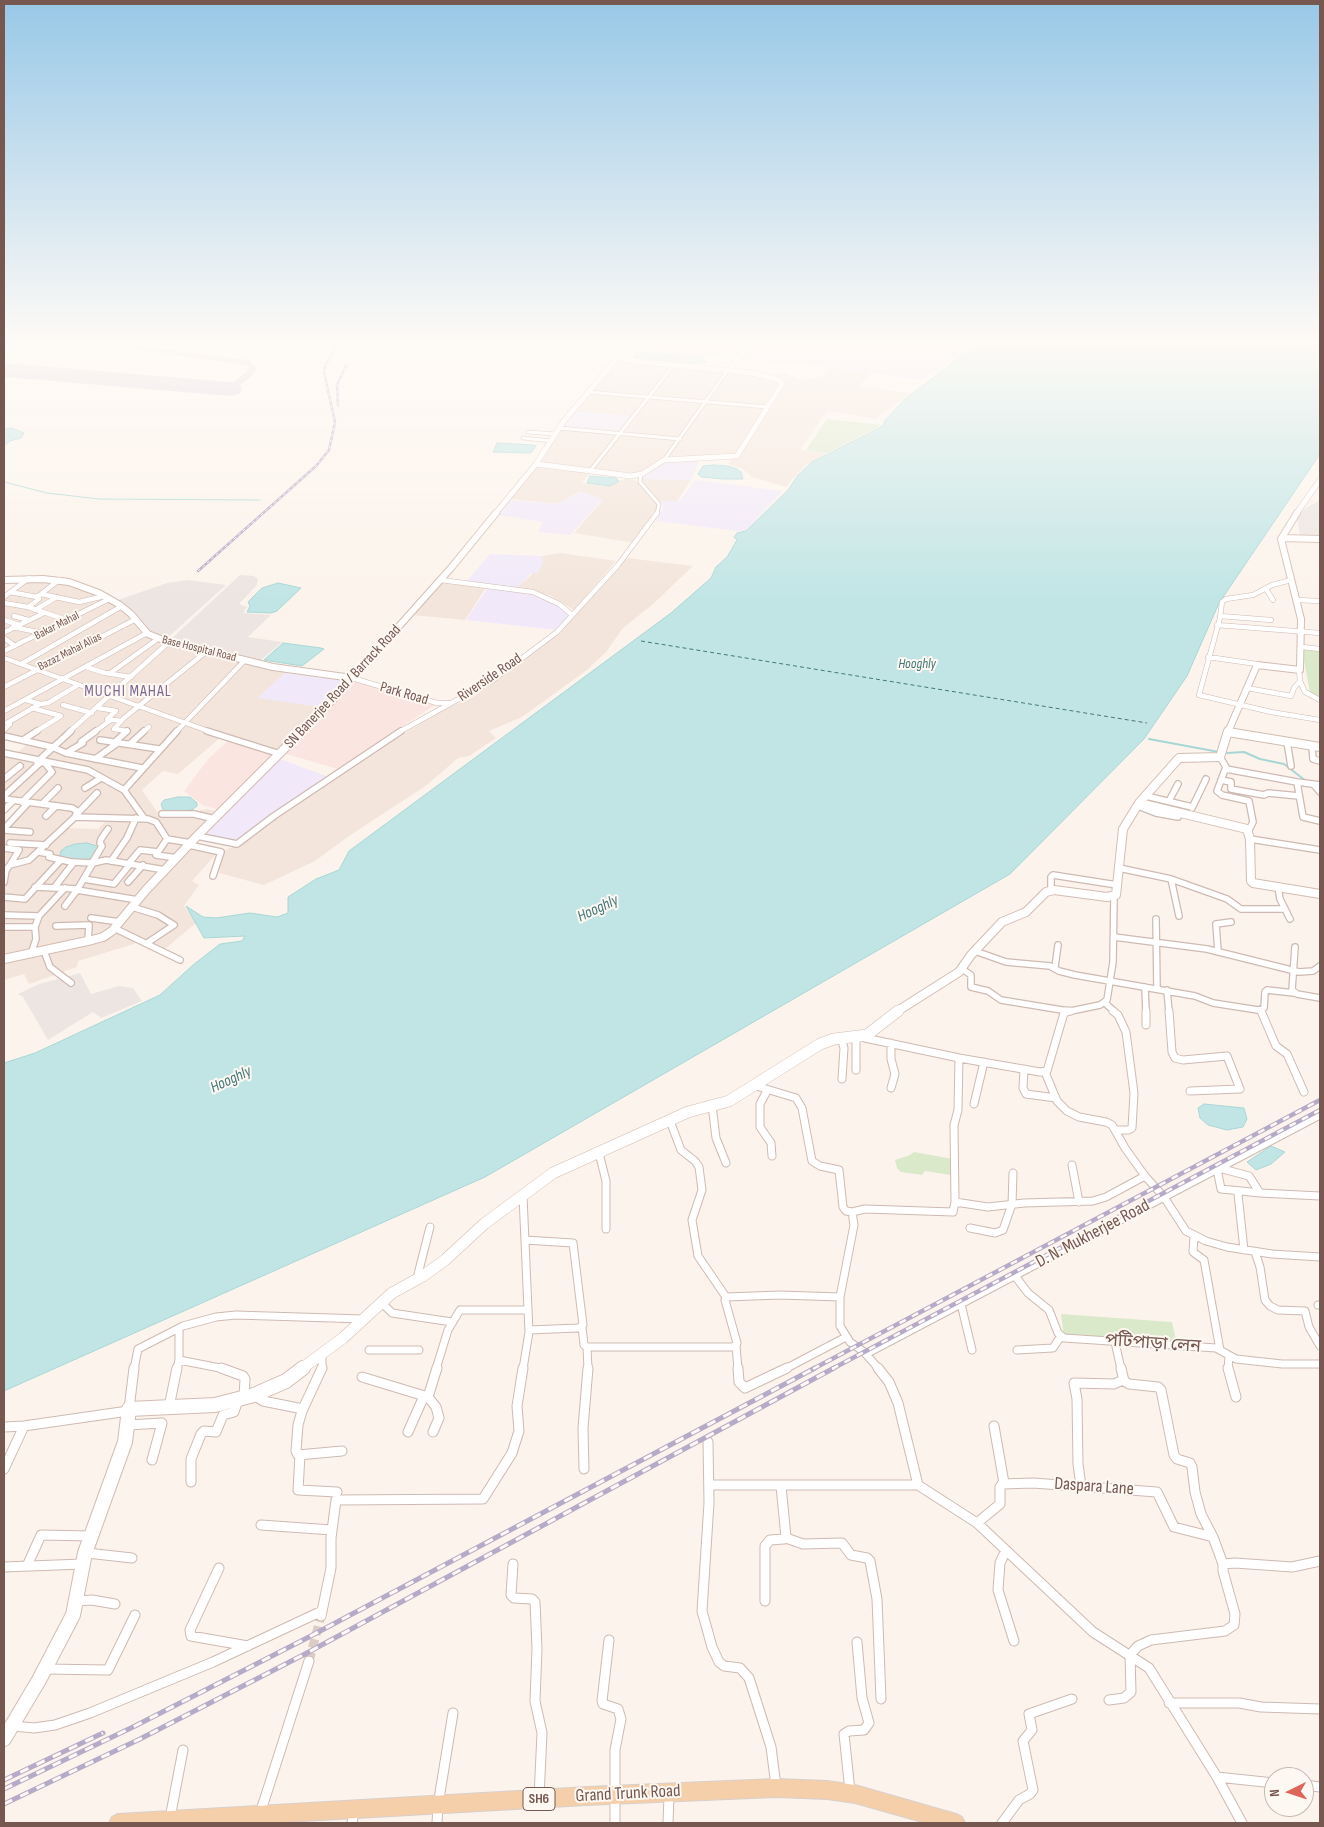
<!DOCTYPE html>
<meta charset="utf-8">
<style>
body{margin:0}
#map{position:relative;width:1324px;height:1827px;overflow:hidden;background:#fcf4ec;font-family:"Sofia Sans Condensed",sans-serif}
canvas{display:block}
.frame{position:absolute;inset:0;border:5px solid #775850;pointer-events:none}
.north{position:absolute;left:1264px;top:1767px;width:50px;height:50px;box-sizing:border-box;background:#fef8f3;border:1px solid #c8b8b2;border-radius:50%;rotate:266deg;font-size:14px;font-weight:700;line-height:20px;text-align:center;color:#775850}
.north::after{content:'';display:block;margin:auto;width:18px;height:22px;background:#dd655a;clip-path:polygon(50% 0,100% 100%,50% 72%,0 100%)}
</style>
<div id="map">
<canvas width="1324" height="1827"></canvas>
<div class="frame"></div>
<div class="north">N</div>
</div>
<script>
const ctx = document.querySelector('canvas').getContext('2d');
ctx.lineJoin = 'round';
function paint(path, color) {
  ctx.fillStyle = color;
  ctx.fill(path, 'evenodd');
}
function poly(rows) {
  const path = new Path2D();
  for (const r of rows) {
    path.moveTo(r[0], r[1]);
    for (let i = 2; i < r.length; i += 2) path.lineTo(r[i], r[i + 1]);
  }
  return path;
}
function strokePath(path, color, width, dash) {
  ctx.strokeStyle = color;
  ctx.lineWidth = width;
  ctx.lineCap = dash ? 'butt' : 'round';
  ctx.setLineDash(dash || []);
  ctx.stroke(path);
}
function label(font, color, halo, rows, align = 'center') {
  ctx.font = font + ' "Sofia Sans Condensed","Noto Sans Bengali",sans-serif';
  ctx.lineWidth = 4;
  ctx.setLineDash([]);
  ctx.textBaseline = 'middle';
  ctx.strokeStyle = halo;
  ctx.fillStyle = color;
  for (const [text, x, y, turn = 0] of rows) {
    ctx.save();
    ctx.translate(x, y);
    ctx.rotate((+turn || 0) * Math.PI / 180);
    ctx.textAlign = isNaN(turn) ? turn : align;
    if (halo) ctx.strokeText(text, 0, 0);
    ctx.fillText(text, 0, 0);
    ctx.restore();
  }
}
const residential = poly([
 [617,361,732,372,767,378,784,372,801,380,821,377,831,367,873,372,859,386,910,393,876,419,827,411,800,450,827,453,804,466,786,487,752,477,743,469,728,464,735,455,662,459,638,475,539,464,561,429,623,434,636,417,575,411],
 [537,466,590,473,582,483,610,486,626,478,637,481,659,507,635,543,574,533,602,501,600,499,581,491,557,504,510,499],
 [642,479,691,480,677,501,660,501,642,481],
 [561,553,616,561,574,610,549,595,517,588,543,564,542,556],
 [627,558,693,566,652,605,623,628,606,652,587,670,522,717,489,731,496,738,469,756,458,758,427,785,349,836,315,861,264,885,219,873,223,852,229,848,240,846,275,817,403,734,445,709,471,698,561,631],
 [30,579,67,582,106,599,4,650,4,598],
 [441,581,487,586,465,620,412,615],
 [108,600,119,605,148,636,242,661,183,721,4,657,4,652],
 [4,659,34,670,4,685],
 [245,662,350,679,279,752,186,722],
 [36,671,108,696,52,746,4,734,4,688],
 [110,697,181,723,122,790,141,817,78,816,79,810,25,801,54,772,41,761],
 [183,724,221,737,178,774,163,771,142,790,160,816,191,813,206,809,220,812,189,842,169,838,159,822,144,817,142,809,127,789],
 [29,743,50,748,35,762,45,764,49,773,22,801,4,798,4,754,13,756],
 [29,804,75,811,67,828,98,829,108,819,147,820,155,824,161,839,187,844,102,936,4,957,4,830],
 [190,846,217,853,192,881,199,885,184,906,196,923,165,949,117,927],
 [115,931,136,941,134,944,78,961,77,967,29,984,24,974,4,980,4,960]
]);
const commercial = poly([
 [352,680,435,705,398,729,341,770,283,753],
 [229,740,277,754,220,810,204,806,184,791,209,758]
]);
const industrial = poly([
 [1320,496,1320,535,1300,535,1296,513,1317,502],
 [240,575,254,576,258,579,257,585,239,604,247,607,243,613,271,615,248,637,282,642,259,662,169,641],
 [188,580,226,585,165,640,150,634,115,601,167,583],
 [80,973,91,994,119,986,133,988,142,1001,101,1018,93,1012,48,1040,23,997,18,994,39,984]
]);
const education = poly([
 [635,343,982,343,969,349,922,380,809,365,628,350],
 [575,411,633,416,620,432,561,427],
 [697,459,699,462,691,480,642,479,666,460],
 [695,480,782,491,745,531,737,531,656,521,663,507,660,501,680,501],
 [582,491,602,500,570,535,538,532,543,522,497,515,510,500,557,504],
 [490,554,542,556,543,564,538,573,531,573,517,588,466,582],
 [489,586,537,595,572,612,557,630,466,620],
 [287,671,345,680,321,707,257,698],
 [280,759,329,777,237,842,200,835]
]);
const green = poly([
 [827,419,882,425,827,453,806,450],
 [1302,649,1320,651,1320,701,1310,693],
 [914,1152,953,1159,951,1175,925,1171,922,1175,901,1172,897,1168,895,1160,910,1155],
 [1061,1314,1172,1322,1177,1344,1064,1337]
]);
const water = poly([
 [986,343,1320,343,1320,454,1219,603,1187,676,1144,739,1010,874,485,1177,4,1391,4,1063,35,1053,160,995,193,965,220,944,242,941,245,936,204,938,186,906,203,917,216,918,250,913,277,917,288,913,288,897,316,879,339,870,349,851,671,613,711,578,716,567,727,557,737,540,734,537,737,533,746,531,788,490,798,475,812,462,883,426,885,420,906,398,964,354,986,343],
 [636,352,702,357,707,362,686,364,632,358,636,352],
 [12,428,24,433,21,438,10,441,4,446,4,429,12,428],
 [497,443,533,445,536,446,531,453,493,452,497,443],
 [714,465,728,466,737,469,741,472,743,479,723,479,701,477,698,474,703,466,714,465],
 [590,476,616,478,619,481,610,486,587,483,590,476],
 [278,583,301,588,277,611,271,613,247,612,250,606,248,602,262,588,278,583],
 [283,643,321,648,324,649,302,666,264,660,283,643],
 [178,797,190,797,197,803,197,806,192,810,164,812,161,804,164,800,178,797],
 [87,843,100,847,93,858,85,861,59,859,61,851,66,847,75,844,87,843],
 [1204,1104,1244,1108,1247,1119,1243,1127,1227,1130,1208,1125,1200,1118,1198,1108,1204,1104],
 [1271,1146,1285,1152,1271,1164,1256,1170,1247,1162,1271,1146]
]);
const streamFar1 = poly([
 [4,482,47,493,99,499,260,500]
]);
const stream = poly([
 [1149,739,1219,752],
 [1227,753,1244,752,1260,759,1284,764,1306,781]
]);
const ferry = poly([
 [641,641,1147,723]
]);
const taxiway = poly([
 [13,343,31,343,4,350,4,346,13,343],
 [92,343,119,343,249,360,257,368,253,375,231,392,226,389,247,371,249,368,246,365,92,343]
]);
const runway = poly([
 [4,363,231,382,239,384,242,389,239,394,231,396,4,377,4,363]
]);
const streetTunnel = poly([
 [309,1661,321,1616]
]);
const streetFar4 = poly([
 [588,392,768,407],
 [559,428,680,439],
 [528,432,555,434],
 [523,438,551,441],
 [664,460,728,370],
 [590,471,674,365],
 [641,475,640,482,659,504,657,514]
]);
const streetFar3 = poly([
 [441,580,533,592,559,604,572,615],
 [1291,580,1272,585,1253,595,1226,599,1222,602,1220,618,1199,695,1271,712,1320,720],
 [1266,589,1273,600],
 [10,592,37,597,59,580],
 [41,594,79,602,105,596],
 [4,597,29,578],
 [1297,600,1320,601],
 [4,603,28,607,67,620],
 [28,607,39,599,38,596],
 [35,610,57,597],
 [14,616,28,620],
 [1220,616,1271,620],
 [4,620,19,625],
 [1217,625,1320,633],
 [13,627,42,633],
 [5,632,44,613],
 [4,638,15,646],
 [1302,647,1320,649],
 [4,651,109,599],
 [1208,657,1257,664],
 [4,658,211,732],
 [21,664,122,606],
 [86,667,105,673,131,677],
 [1299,670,1300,681,1305,692,1320,700],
 [109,674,159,638],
 [352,678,437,703,449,703],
 [4,687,136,619],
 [1247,688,1291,696,1294,688,1300,681],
 [40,704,48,703,78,685],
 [63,705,92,713],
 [32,708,61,716,35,732],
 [98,708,116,711,107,719,121,721],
 [4,711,147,633],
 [4,730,10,724,7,723,40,704,26,700],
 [69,732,169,642],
 [94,732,111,720],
 [125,732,127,731,114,729,124,718,207,651],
 [143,732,149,727],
 [176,732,245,660],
 [399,732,493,680,557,632,618,565,657,513]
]);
const streetFar2 = poly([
 [207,731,280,754],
 [4,736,52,747,66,753,142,768],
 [23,740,37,731],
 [100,740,159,749],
 [116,741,127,731],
 [1287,742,1291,766],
 [130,744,144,731],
 [1312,746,1313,759,1320,761],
 [4,753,88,770,124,790,144,818],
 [66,753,83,743,81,742,96,731],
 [1220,757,1226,767,1217,791,1222,795,1249,801,1253,822,1249,830],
 [95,759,119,742],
 [1226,769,1297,782,1303,817,1320,821],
 [4,779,20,766],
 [1221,780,1231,782,1231,789,1264,795,1268,793,1299,796],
 [1297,782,1320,785],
 [1314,785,1320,792],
 [85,788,101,778],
 [124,790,177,731],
 [4,796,41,762],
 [1146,796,1192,807],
 [4,799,72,808,77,811,75,817,148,819,156,822,167,839,191,843],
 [1169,801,1178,784],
 [22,802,52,772,45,763,37,762,71,731],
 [42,804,58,788],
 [1138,806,1156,813,1178,817],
 [1192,808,1206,779],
 [4,810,13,801],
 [162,814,194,814,215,819],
 [76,815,97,793],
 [46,816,56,806],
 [4,829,28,803],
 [4,830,30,832],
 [197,836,237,844,274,816,401,731],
 [167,839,156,855,177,858],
 [1250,839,1320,850],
 [10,843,46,845],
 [189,845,221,852,213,876],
 [4,848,19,850,10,865],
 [39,852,50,854,49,857,71,862,93,863,77,890,138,900],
 [111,861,127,838,136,818],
 [92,863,102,846,100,843,101,839,108,829],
 [93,863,106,860,165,870],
 [129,863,140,850,158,852],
 [1119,868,1171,879,1179,916],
 [84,879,114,884,131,863],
 [1171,879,1227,899,1241,909,1285,909],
 [4,882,6,870,10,865,29,860,75,817],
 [128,882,143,865],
 [35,887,78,889],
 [1278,887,1280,899,1290,919],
 [54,888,74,862],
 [1051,891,1051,877,1053,875,1117,885],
 [4,897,25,899,61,860],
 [65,906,77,890],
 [132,907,158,915,174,925,147,943],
 [4,915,39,916],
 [91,918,120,922],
 [1156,919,1157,989],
 [56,926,89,925,88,941],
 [4,927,35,927],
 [114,928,180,960],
 [1114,937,1207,949,1299,972,1313,971,1320,966],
 [1295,947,1292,990,1297,994,1320,998],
 [44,951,50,967,71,983],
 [975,951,1006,962,1050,966,1059,971,1075,975,1195,996,1213,1003,1258,1010,1264,1008,1265,992,1267,990,1294,993],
 [1218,952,1216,924,1231,922],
 [31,954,36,939,35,927,39,916,65,888],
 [1055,967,1058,945],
 [962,969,971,975,971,987,988,991,1001,1000,1068,1011],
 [1145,987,1146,1012],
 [1167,990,1169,1012],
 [1105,1003,1115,1012],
 [1261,1010,1262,1012],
 [1066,1012,1100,1005,1107,1000,1113,962,1114,896]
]);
const streetFar1 = poly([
 [1065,1011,1068,1011],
 [1113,1011,1118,1015,1126,1032,1134,1093,1132,1128,1128,1130,1115,1130],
 [1146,1011,1146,1025],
 [1169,1011,1172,1052,1175,1058,1183,1060,1227,1056,1240,1089,1190,1091],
 [1261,1011,1276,1046,1287,1054,1304,1092],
 [856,1037,856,1070],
 [841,1038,844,1048,842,1079],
 [865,1038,959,1058,1040,1072,1047,1071,1064,1013,1071,1011],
 [891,1043,891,1059,895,1074,891,1088],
 [1024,1069,1023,1088,1026,1094,1056,1098],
 [1045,1072,1057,1101,1067,1111,1079,1117,1106,1122,1112,1125,1125,1148,1145,1176,1164,1197,1186,1231,1206,1241,1227,1247,1272,1254,1320,1257],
 [753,1085,796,1098,802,1108,812,1161,820,1166,839,1170,843,1207,846,1211,852,1212,854,1225,840,1297,840,1326,850,1342,864,1352,879,1369],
 [767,1091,760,1104,760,1127,771,1143,772,1156],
 [974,1104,984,1062],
 [712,1105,716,1138,726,1163],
 [670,1121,681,1150,695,1161,699,1167,702,1190,692,1220,698,1256,726,1297],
 [599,1153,606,1181,606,1229],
 [1072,1165,1079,1202],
 [1219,1168,1249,1176,1260,1193,1320,1196],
 [1217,1169,1221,1189,1241,1191],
 [955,1202,988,1207,1024,1203,1093,1201,1106,1197,1145,1176],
 [852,1212,865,1209,953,1212,955,1202,954,1125,958,1110,959,1058],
 [970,1228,995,1233,1003,1230,1012,1204,1013,1173],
 [1194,1236,1193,1252,1204,1260,1220,1350],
 [525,1240,573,1243,583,1325,578,1328,529,1330],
 [1244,1250,1238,1194,1241,1191,1260,1193],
 [1255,1252,1260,1267,1265,1300,1270,1306,1278,1310,1305,1311,1309,1327,1320,1346],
 [1015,1276,1028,1293,1049,1310,1058,1333,1064,1338,1216,1348,1236,1359,1282,1364,1320,1364],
 [417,1278,430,1227],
 [382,1303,392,1313,452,1322],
 [961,1304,972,1350],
 [1318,1305,1320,1305],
 [582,1327,584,1345,587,1347,732,1347,736,1346,737,1343,725,1300,726,1297,780,1295,840,1297],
 [1115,1342,1121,1369],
 [736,1346,738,1369],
 [587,1347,588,1369],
 [369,1350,419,1350],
 [1017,1350,1053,1348,1061,1336],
 [866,1354,1320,1115],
 [179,1360,225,1369],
 [134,1369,138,1349,183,1326,216,1317,236,1315,363,1319],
 [177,1369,179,1360,179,1328],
 [322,1369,322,1355],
 [436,1369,448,1330,460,1310,528,1310],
 [523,1369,529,1332,523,1196],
 [785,1369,846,1337],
 [1228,1369,1229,1356]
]);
const street = poly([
 [221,1368,243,1376,245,1379,244,1397],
 [322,1368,302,1411,298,1425,296,1451,298,1455,342,1451],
 [738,1368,739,1382,745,1388,787,1368],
 [878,1368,889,1382,898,1403,918,1485,977,1523,1093,1632,1149,1668,1217,1777,1242,1823],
 [1121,1368,1124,1381,1129,1384,1158,1387,1161,1390,1174,1455,1177,1459,1190,1463,1192,1467,1195,1492,1201,1514,1213,1537,1223,1564],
 [1228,1368,1236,1397],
 [362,1377,428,1397,436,1407,439,1418,433,1432],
 [255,1396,263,1401,303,1409],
 [428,1397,437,1368],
 [169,1407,177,1368],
 [129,1409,134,1368],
 [128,1425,162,1423,152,1460],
 [994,1426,1004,1483],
 [4,1427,24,1426,128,1411],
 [408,1432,424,1396],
 [708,1442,709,1503,702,1611,712,1647,719,1662,724,1666,740,1668,749,1678,771,1747,776,1786],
 [300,1455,298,1490,337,1492],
 [4,1469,24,1426],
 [584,1469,583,1428,588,1368],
 [191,1482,191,1459,201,1434,204,1431,216,1432,223,1415,234,1412,238,1400],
 [709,1485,918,1485],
 [1081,1486,1078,1464,1077,1399,1074,1383,1114,1384,1123,1380],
 [977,1523,1000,1504,1000,1487,1002,1484,1033,1483,1157,1492,1174,1527,1213,1537],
 [261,1525,332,1530],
 [786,1538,803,1544,842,1543,851,1555,867,1558,870,1561,877,1599,881,1699],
 [1006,1550,1000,1563,998,1590,1014,1641],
 [87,1553,132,1558],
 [513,1564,511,1595,514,1598,532,1599,535,1602,537,1649,535,1701,542,1733,539,1797],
 [27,1566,41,1535,91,1536],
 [4,1567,82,1564],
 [219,1568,190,1630,191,1636,248,1646],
 [76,1601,92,1600,115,1604],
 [765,1601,765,1546,770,1540,784,1539,786,1537,781,1486],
 [321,1616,331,1568,331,1538,336,1500,483,1499,512,1453,519,1431,517,1406,523,1368],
 [609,1640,602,1701,603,1704,618,1709,621,1719,615,1750,615,1823],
 [47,1669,108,1670,135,1615],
 [1109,1700,1124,1698,1131,1692,1130,1655,1138,1646,1151,1640,1225,1631,1234,1625,1235,1614,1223,1571,1223,1564,1235,1563,1292,1567,1320,1561],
 [1169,1703,1239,1703,1261,1707,1320,1709],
 [13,1726,34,1728,55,1725,90,1713,213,1662,322,1611],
 [1217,1777,1274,1783],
 [1304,1785,1320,1787],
 [850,1791,844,1734,849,1731,864,1730,869,1723,862,1698,857,1642],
 [170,1818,183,1750],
 [257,1823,309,1661],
 [352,1823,354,1811],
 [437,1823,438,1805,453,1713],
 [668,1823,669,1795],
 [1002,1823,1019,1800,1030,1794,1033,1790,1023,1741,1032,1730,1029,1714,1072,1699]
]);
const secondaryFar4 = poly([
 [731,367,749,343],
 [536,464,631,476,642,474,664,460,737,456,782,384,779,380,752,373,634,361,618,357],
 [495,514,536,464,563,422,630,343],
 [1296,514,1320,480]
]);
const secondaryFar3 = poly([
 [1282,538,1320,539],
 [4,580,43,579,69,582,99,593,120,605,131,614,148,634,163,640,273,667,352,678],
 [301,732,333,700,451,568,496,513],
 [1228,732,1231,732],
 [1228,732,1257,665,1300,670,1301,619,1281,539,1297,513]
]);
const secondaryFar2 = poly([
 [1228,732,1320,747],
 [1139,803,1247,829,1250,839,1251,881,1253,883,1320,894],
 [4,959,92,940,103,937,112,931,146,890,197,836,302,731],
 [896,1012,959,972,971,955,1002,922,1026,912,1046,892,1054,890,1107,897,1116,895,1123,829,1139,803,1179,758,1220,757,1228,731]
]);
const secondaryFar1 = poly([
 [301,1369,343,1338,392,1293,423,1276,445,1260,484,1224,553,1173,688,1112,729,1101,820,1044,834,1039,867,1035,898,1011]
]);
const secondary = poly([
 [4,1739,39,1680,73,1615,85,1553,125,1442,129,1409,215,1405,254,1395,286,1381,303,1368]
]);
const primary = poly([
 [776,1779,827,1781,855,1785,956,1814,962,1817,965,1823,926,1823,855,1803,827,1799,776,1797,587,1805,267,1823,109,1823,112,1817,118,1814,587,1787,776,1779]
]);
const railFar2 = poly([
 [338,405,337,385,346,366],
 [198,571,316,466,329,450,335,422,324,372,325,366,338,343]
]);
const railFar1 = poly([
 [813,1369,1320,1100],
 [832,1369,1320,1110]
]);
const rail = poly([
 [4,1780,103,1733],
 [4,1789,135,1726,307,1638,815,1368],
 [4,1804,140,1739,305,1654,834,1368]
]);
const farStreetnames = [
 ["Bakar Mahal",57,626,-27],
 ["Base Hospital Road",199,649,14],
 ["Bazaz Mahal Alias",70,652,-27]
];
const farWaternames = [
 ["Hooghly",917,664]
];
const shields = [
 [539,1799,32]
];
const shieldNames = [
 ["SH6",539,1799]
];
const streetNames = [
 ["Riverside Road",490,678,-34],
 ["SN Banerjee Road / Barrack Road",343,687,-47],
 ["Park Road",404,694,16]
];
const neighbourhoodNames = [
 ["MUCHI MAHAL",128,692]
];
const waterNames = [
 ["Hooghly",598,909,-25],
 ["Hooghly",231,1080,-25]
];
const nearStreetnames = [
 ["D. N. Mukherjee Road",1093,1234,-28],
 ["পটিপাড়া লেন",1153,1344,4],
 ["Daspara Lane",1094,1487,4],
 ["Grand Trunk Road",628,1794,-3]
];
paint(residential, '#f3e5db');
paint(commercial, '#fbe5e1');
paint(industrial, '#ece5e1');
paint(education, '#f1e9f9');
paint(green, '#dbe9cb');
paint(water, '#c1e5e5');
strokePath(water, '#a8d6d6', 1);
strokePath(streamFar1, '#a8d6d6', 1);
strokePath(stream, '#a8d6d6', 2);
strokePath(ferry, '#43787a', 1, [4, 3]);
paint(taxiway, '#d8cfda');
paint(runway, '#d8cfda');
strokePath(streetTunnel, '#dbcdc5', 9, [9, 4.5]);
strokePath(streetFar4, '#cebab2', 4.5);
strokePath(streetFar3, '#cebab2', 5.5);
strokePath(streetFar2, '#cebab2', 8);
strokePath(streetFar1, '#cebab2', 9);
strokePath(street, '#cebab2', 11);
strokePath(secondaryFar4, '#d3bcb2', 6);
strokePath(secondaryFar3, '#d3bcb2', 8);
strokePath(secondaryFar2, '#d3bcb2', 10);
strokePath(secondaryFar1, '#d3bcb2', 12);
strokePath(secondary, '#d3bcb2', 16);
strokePath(primary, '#d9d0ce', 2);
strokePath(streetFar4, '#fff', 3);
strokePath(streetFar3, '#fff', 4.5);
strokePath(streetFar2, '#fff', 5.5);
strokePath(streetFar1, '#fff', 7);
strokePath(street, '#fff', 9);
strokePath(secondaryFar4, '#fff', 5);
strokePath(secondaryFar3, '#fff', 6);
strokePath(secondaryFar2, '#fff', 8);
strokePath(secondaryFar1, '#fff', 11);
strokePath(secondary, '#fff', 14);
paint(primary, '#f5cfaa');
strokePath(railFar2, '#b5aac7', 2.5);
strokePath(railFar1, '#b5aac7', 4.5);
strokePath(rail, '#b5aac7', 5);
strokePath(railFar2, '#fef8f3', 1, [3]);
strokePath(railFar1, '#fef8f3', 2.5, [7]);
strokePath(rail, '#fef8f3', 3, [9]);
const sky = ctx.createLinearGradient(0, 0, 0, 599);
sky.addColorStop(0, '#98c8e7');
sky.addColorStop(0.57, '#fefaf6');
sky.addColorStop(1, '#fefaf600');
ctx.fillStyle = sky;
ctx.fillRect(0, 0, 1324, 599);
label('12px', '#775850', '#fef8f3', farStreetnames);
label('italic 14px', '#43787a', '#fef8f3', farWaternames);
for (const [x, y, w] of shields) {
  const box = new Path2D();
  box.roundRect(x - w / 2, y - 11.5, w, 23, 4);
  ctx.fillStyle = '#fef8f3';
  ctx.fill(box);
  strokePath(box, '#775850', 1);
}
label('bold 14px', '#775850', null, shieldNames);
label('15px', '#775850', '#fef8f3', streetNames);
ctx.letterSpacing = '1px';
label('16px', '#7e6891', '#fef8f3', neighbourhoodNames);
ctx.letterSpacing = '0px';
label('italic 16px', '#43787a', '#fef8f3', waterNames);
label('18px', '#775850', '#fef8f3', nearStreetnames);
</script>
